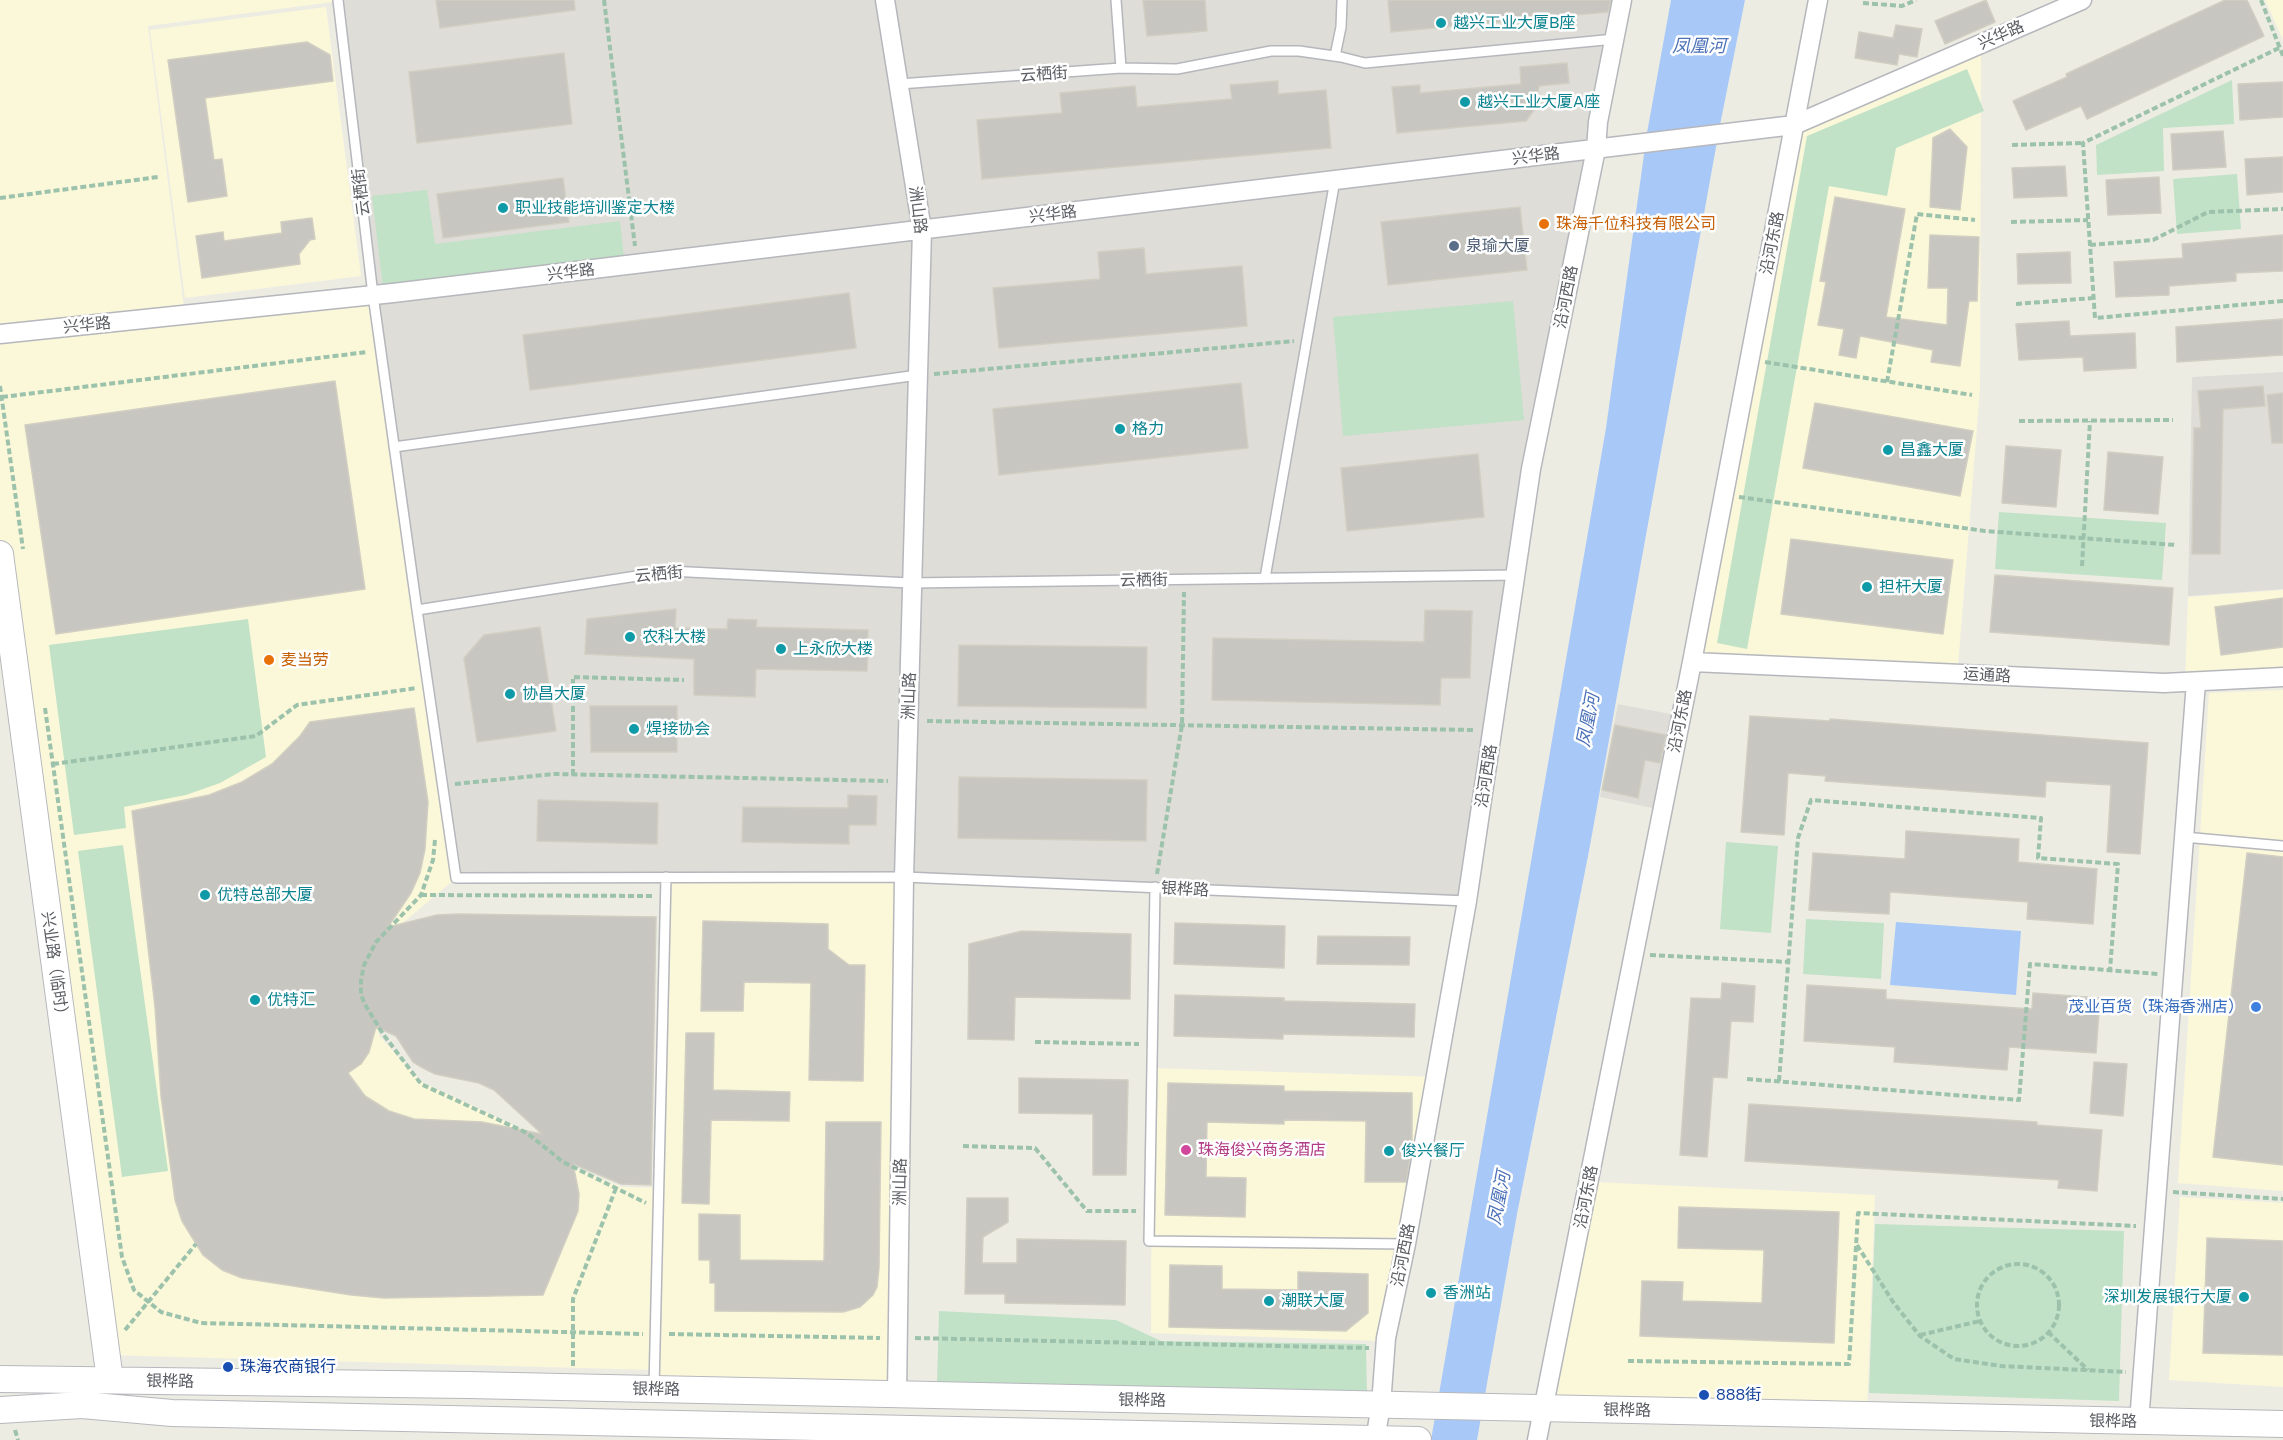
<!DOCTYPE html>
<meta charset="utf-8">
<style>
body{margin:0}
canvas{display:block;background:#edece3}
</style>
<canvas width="2283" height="1440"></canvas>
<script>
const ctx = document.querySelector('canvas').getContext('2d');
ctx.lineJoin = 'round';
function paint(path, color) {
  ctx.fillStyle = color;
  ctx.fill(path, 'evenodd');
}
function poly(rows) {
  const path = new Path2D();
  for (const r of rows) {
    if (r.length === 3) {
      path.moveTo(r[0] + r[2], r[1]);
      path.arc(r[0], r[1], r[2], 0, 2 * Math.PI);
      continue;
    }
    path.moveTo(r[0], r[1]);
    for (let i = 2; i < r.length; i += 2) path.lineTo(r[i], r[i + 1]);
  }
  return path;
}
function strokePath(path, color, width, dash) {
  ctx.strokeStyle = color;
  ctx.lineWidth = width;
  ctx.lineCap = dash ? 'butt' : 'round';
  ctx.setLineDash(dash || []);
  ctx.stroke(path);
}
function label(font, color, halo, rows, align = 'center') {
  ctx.font = font + ' Commissioner,"Noto Sans SC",sans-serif';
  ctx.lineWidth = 5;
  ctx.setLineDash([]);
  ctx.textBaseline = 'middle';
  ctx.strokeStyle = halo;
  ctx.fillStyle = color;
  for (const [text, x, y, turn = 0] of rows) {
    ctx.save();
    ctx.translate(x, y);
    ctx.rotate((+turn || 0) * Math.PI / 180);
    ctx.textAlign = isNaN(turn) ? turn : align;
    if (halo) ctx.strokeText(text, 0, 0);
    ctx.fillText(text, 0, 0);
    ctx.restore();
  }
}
const commercial = poly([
 [0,0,333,0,333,2,148,26,184,307,0,326],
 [2265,0,2283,0,2283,40],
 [326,7,361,276,185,298,150,30],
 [1981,55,1980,389,1958,666,1703,654,1800,131],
 [373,295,456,878,367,953,364,994,380,1037,422,1082,528,1132,563,1163,622,1187,659,1188,666,878,904,877,896,1394,654,1389,654,1370,106,1355,0,551,0,334],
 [2283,590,2283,677,2185,682,2188,597],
 [2283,690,2283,1191,2178,1183,2209,693],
 [1152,1068,1440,1077,1380,1341,1151,1333],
 [1595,1182,1875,1195,1867,1412,1549,1404],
 [2180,1197,2283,1203,2283,1387,2169,1380]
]);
const industrial = poly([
 [339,0,1618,0,1467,901,904,876,456,878,374,295],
 [2283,372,2283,589,2188,596,2192,377],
 [1618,704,1681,716,1662,810,1600,797]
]);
const green = poly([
 [1967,69,1984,111,1896,148,1887,196,1829,186,1747,649,1717,643,1807,136],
 [2232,80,2234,124,2163,128,2164,171,2097,175,2096,145],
 [2237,174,2241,229,2177,234,2173,179],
 [427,190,435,244,620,221,624,258,383,287,372,196],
 [1513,301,1524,420,1343,436,1333,317],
 [1999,512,2166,523,2162,580,1995,569],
 [248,619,266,757,220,783,186,795,124,807,126,828,74,835,49,645],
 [1726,842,1778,846,1771,933,1720,929],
 [123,845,168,1171,122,1177,78,851],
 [1806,919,1884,923,1881,979,1803,974],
 [1875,1224,2124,1231,2119,1401,1869,1393],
 [939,1311,1116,1320,1161,1341,1366,1344,1367,1395,937,1384]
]);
const water = poly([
 [1671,0,1745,0,1720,125,1589,851,1517,1214,1477,1440,1431,1440,1606,428,1647,133],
 [1896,922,2021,931,2016,995,1890,985]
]);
const building = poly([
 [436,0,574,0,575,10,440,28,436,0],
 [1143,0,1205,0,1207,31,1147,36,1143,0],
 [1388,0,1611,0,1608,12,1391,32,1388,0],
 [1986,0,1995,22,1945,44,1935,21,1986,0],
 [2225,0,2247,0,2264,36,2087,119,2081,106,2026,130,2013,101,2067,77,2066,74,2225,0],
 [1896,25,1922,29,1917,57,1899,54,1897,65,1855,58,1859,32,1893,38,1896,25],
 [307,42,330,55,333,81,205,98,214,160,222,159,227,196,188,202,168,60,307,42],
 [564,53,572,124,417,143,409,72,564,53],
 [1567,63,1569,83,1539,86,1534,110,1526,121,1397,133,1392,87,1420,85,1420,93,1521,84,1520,67,1567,63],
 [1278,81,1278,94,1326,90,1331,148,982,179,977,120,1062,113,1060,93,1135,86,1137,107,1232,99,1230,85,1278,81],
 [2283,82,2283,117,2240,120,2238,84,2283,82],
 [1950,129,1967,147,1960,210,1930,207,1933,138,1950,129],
 [2223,131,2226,167,2173,170,2171,134,2223,131],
 [2283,157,2283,192,2247,195,2245,159,2283,157],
 [2065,166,2067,196,2014,198,2012,168,2065,166],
 [2159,177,2161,213,2108,215,2106,180,2159,177],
 [563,178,569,222,443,238,437,194,563,178],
 [1835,197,1905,209,1886,317,1947,325,1948,288,1928,288,1930,235,1979,237,1977,301,1969,301,1960,366,1931,362,1933,350,1860,336,1856,358,1839,355,1844,329,1818,325,1826,282,1820,281,1835,197],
 [1520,207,1527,270,1388,285,1381,222,1520,207],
 [312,218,315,239,310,240,299,254,300,264,202,278,196,236,223,232,224,241,282,233,281,222,312,218],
 [2283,235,2283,271,2236,273,2236,281,2169,286,2169,295,2116,297,2114,262,2183,258,2182,244,2283,235],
 [1144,248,1146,274,1242,266,1247,326,999,348,993,288,1100,279,1098,252,1144,248],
 [2070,252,2071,283,2018,284,2017,254,2070,252],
 [849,293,856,348,530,390,523,335,849,293],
 [2283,319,2283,355,2177,362,2176,327,2283,319],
 [2069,321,2070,336,2135,333,2136,368,2084,371,2083,357,2019,360,2016,324,2069,321],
 [335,381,365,589,56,634,25,425,335,381],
 [1241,383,1248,448,999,475,993,409,1241,383],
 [2263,386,2265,406,2223,409,2220,554,2192,554,2194,428,2201,428,2198,391,2263,386],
 [2283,393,2283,443,2272,443,2267,395,2283,393],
 [1815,403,1973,431,1960,496,1803,468,1815,403],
 [2006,446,2061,450,2056,507,2002,503,2006,446],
 [2108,452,2163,457,2158,514,2104,510,2108,452],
 [1478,454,1484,517,1347,531,1341,468,1478,454],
 [1791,539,1953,560,1943,634,1781,614,1791,539],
 [1995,575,2173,588,2169,645,1990,632,1995,575],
 [2283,598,2283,647,2221,655,2215,607,2283,598],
 [676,609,675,628,727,629,728,619,757,620,756,627,868,630,867,671,756,669,755,697,694,695,694,659,585,654,587,619,676,609],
 [1425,610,1472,611,1470,678,1441,678,1440,705,1212,700,1213,638,1424,642,1425,610],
 [540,627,556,731,477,742,464,658,484,635,540,627],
 [959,645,1147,647,1146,708,958,706,959,645],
 [590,706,677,706,677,752,591,752,590,706],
 [414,708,428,802,425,849,420,873,411,893,388,927,437,915,459,914,656,917,651,1185,621,1184,573,1164,579,1194,578,1211,543,1295,384,1298,351,1295,242,1278,222,1270,203,1255,182,1221,175,1200,161,1096,155,1007,132,811,209,795,242,782,272,764,300,736,310,722,414,708],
 [376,1027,396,1036,413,1062,423,1068,435,1074,479,1083,494,1090,542,1134,482,1122,414,1119,389,1111,365,1096,348,1073,361,1064,369,1052,376,1027],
 [1750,716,1830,721,1830,719,2148,743,2140,854,2107,852,2111,785,2046,781,2045,797,1825,781,1826,776,1788,773,1784,835,1741,832,1750,716],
 [1615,725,1666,735,1660,763,1645,760,1638,798,1602,790,1615,725],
 [959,777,1147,780,1146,841,958,838,959,777],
 [848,795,877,796,876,825,849,825,849,844,742,842,743,807,848,808,848,795],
 [538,800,658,803,657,844,537,841,538,800],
 [1906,831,2019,839,2018,862,2097,869,2093,924,2027,919,2028,902,1890,892,1889,914,1809,910,1813,853,1905,859,1906,831],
 [2247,853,2283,857,2283,1165,2213,1157,2247,853],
 [703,921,828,924,828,949,849,965,865,965,863,1081,809,1080,811,983,744,982,743,1011,701,1011,703,921],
 [1175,923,1285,926,1284,968,1174,964,1175,923],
 [1022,931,1131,934,1130,999,1015,997,1014,1040,968,1039,969,944,1022,931],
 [1318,936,1410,937,1409,965,1317,964,1318,936],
 [1722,983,1755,986,1753,1022,1731,1021,1727,1078,1713,1077,1707,1157,1680,1155,1691,998,1721,999,1722,983],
 [1807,985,1886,990,1886,999,2032,1009,2033,993,2100,998,2096,1053,2009,1047,2007,1070,1894,1062,1895,1047,1804,1041,1807,985],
 [1175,995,1284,998,1284,1001,1415,1004,1414,1037,1283,1034,1283,1039,1174,1036,1175,995],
 [686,1033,714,1033,713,1090,790,1092,789,1121,711,1120,709,1204,682,1203,686,1033],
 [2094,1062,2127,1064,2123,1116,2090,1113,2094,1062],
 [1019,1078,1128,1080,1126,1175,1093,1175,1093,1114,1019,1113,1019,1078],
 [1168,1083,1284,1086,1284,1091,1412,1093,1412,1146,1406,1182,1365,1182,1366,1121,1284,1120,1284,1124,1207,1122,1206,1177,1246,1178,1245,1217,1165,1215,1168,1083],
 [1749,1104,2037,1122,2037,1125,2102,1130,2097,1191,2058,1188,2059,1180,1745,1161,1749,1104],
 [826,1122,881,1122,879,1268,877,1287,873,1295,860,1307,843,1312,715,1311,715,1283,710,1283,710,1260,699,1260,699,1214,740,1215,740,1260,824,1261,826,1122],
 [967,1198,1008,1198,1008,1222,983,1237,982,1263,1017,1263,1017,1239,1126,1241,1125,1305,1005,1303,1005,1294,965,1294,967,1198],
 [1679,1207,1839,1212,1834,1343,1640,1336,1642,1281,1683,1282,1682,1301,1762,1303,1764,1250,1678,1248,1679,1207],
 [2207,1238,2283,1241,2283,1355,2203,1353,2207,1238],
 [1170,1265,1222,1266,1222,1289,1298,1290,1298,1272,1368,1274,1368,1313,1346,1331,1169,1327,1170,1265]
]);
const path = poly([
 [604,0,635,246],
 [2261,0,2283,56],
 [1863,3,1902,6,1916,0],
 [2279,48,2083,143,2095,318,2283,301],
 [2012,145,2083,143],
 [0,198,158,177],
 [2011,222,2088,220],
 [2090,245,2153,240,2208,212,2283,209],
 [2016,304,2093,298],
 [1765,362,1972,395],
 [934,374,1294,341],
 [1887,382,1917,214,1975,220],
 [0,386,23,549],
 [2,397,367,352],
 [2019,421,2173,420],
 [1739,497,1985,531,2176,545],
 [2082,566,2090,421],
 [45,708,122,1257,134,1290,161,1312,201,1323,643,1334],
 [927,721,1474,730],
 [53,764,256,736,297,705,417,688],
 [573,775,573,677,684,680],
 [455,784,554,774,888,781],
 [435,840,433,860,421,895,376,942,364,965,361,980,361,994,364,1003,383,1034,421,1084,527,1133,563,1162,646,1203],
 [1157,874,1182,725,1184,592],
 [421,895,652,896],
 [1650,955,1789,962],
 [1035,1042,1139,1044],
 [1747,1079,2019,1100,2030,964,2158,974],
 [1779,1081,1798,838,1811,800,2041,818,2038,858,2118,864,2110,970],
 [963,1146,1035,1148,1087,1211,1136,1211],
 [2173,1192,2283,1199],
 [1857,1245,1893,1302,1920,1336,1954,1359,2001,1366,2126,1372],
 [2018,1305,41],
 [125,1330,196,1244],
 [2048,1332,2088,1370],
 [669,1334,880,1338],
 [1920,1335,1980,1321],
 [915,1338,1369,1348],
 [1628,1361,1849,1364,1858,1213,2136,1226],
 [573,1366,573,1299,616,1188],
 [15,1430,18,1440]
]);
const lane = poly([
 [338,0,373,295,417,610,669,571,910,583,1517,575],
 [1335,56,1341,27,1342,0],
 [1121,68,1177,69,1271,51,1299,51,1341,57,1365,63,1615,39],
 [899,84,1121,68,1116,0],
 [394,447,918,375],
 [1265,578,1335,180],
 [417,610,456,878,904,877,1467,901],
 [2184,837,2283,846],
 [1155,887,1149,1241,1406,1244],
 [654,1388,666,877]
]);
const street = poly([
 [885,0,922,230,904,877,897,1394],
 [0,334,393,293,1794,125,2082,0],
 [1692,662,2164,683,2283,677],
 [2139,1422,2196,682],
 [1375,1440,1381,1405,1386,1338,1406,1244,1467,901,1531,469,1596,149,1598,122,1622,0],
 [1537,1440,1692,662,1818,0]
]);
const secondary = poly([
 [0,554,110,1380],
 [0,1379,468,1385,2283,1424],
 [0,1410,82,1405,172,1413,1418,1440]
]);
const markers = [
 [1441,23,6,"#0f9aa8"],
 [1465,102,6,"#0f9aa8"],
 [503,208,6,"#0f9aa8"],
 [1544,224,6,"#e8710a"],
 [1454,246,6,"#5c6f8a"],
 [1120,429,6,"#0f9aa8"],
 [1888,450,6,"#0f9aa8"],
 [1867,587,6,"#0f9aa8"],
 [630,637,6,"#0f9aa8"],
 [781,649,6,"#0f9aa8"],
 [269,660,6,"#e8710a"],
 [510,694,6,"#0f9aa8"],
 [634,729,6,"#0f9aa8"],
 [205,895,6,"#0f9aa8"],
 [255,1000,6,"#0f9aa8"],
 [2256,1007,6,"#3f7fe0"],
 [1186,1150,6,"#d1479c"],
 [1389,1151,6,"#0f9aa8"],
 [1431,1293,6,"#0f9aa8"],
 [2244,1297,6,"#0f9aa8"],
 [1269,1301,6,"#0f9aa8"],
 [228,1367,6,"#1a4fb4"],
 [1704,1395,6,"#1a4fb4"]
];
const cultureNames = [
 ["越兴工业大厦B座",1453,23],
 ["越兴工业大厦A座",1477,102],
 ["职业技能培训鉴定大楼",515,208],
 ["格力",1132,429],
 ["昌鑫大厦",1900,450],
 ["担杆大厦",1879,587],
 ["农科大楼",642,637],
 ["上永欣大楼",793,649],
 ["协昌大厦",522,694],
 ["焊接协会",646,729],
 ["优特总部大厦",217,895],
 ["优特汇",267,1000],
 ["俊兴餐厅",1401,1151],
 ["香洲站",1443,1293],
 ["深圳发展银行大厦",2232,1297,"right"],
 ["潮联大厦",1281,1301]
];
const streetNames = [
 ["兴华路",2001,35,-24],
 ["云栖街",1044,74,-4],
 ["兴华路",1536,156,-7],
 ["云栖街",361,192,-97],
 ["洲山路",918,210,83],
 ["兴华路",1053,214,-7],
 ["沿河东路",1772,243,-79],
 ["兴华路",571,272,-7],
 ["沿河西路",1566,297,-79],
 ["兴华路",87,325,-6],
 ["云栖街",659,574,-5],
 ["云栖街",1144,580,-1],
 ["运通路",1987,675,3],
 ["洲山路",909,696,-88],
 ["沿河东路",1680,721,-79],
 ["沿河西路",1486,776,-81],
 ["银桦路",1185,889,3],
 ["兴业路（临时）",55,967,82],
 ["洲山路",900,1182,-89],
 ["沿河东路",1586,1197,-79],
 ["沿河西路",1403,1255,-79],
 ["银桦路",170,1381,1],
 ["银桦路",656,1389,1],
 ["银桦路",1142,1400,1],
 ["银桦路",1627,1410,1],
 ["银桦路",2113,1421,1]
];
const foodNames = [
 ["珠海千位科技有限公司",1556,224],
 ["麦当劳",281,660]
];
const serviceNames = [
 ["泉瑜大厦",1466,246]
];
const shopNames = [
 ["茂业百货（珠海香洲店）",2244,1007]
];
const hotelNames = [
 ["珠海俊兴商务酒店",1198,1150]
];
const transitNames = [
 ["珠海农商银行",240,1367],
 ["888街",1716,1395]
];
const waterNames = [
 ["凤凰河",1699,46],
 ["凤凰河",1588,720,-79],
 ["凤凰河",1499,1198,-79]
];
paint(commercial, '#fbf8da');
paint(industrial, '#deddd7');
paint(green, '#c1e2c6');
paint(water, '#a8c9f8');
paint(building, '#c8c6c0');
strokePath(building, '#d1cec2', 1.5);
strokePath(lane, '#b5b7bc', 12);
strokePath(street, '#b5b7bc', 21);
strokePath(secondary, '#b7b8be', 28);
strokePath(path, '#9cc2ac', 4, [6, 3]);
strokePath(lane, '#fff', 9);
strokePath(street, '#fff', 18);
strokePath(secondary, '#fff', 26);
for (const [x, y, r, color] of markers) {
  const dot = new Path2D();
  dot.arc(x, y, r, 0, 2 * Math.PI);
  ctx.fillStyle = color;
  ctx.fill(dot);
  strokePath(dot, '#fff', 2);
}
label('16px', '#0d838f', '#fff', cultureNames, 'left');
label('16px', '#5b5d62', '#fff', streetNames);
label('16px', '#c56008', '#fff', foodNames, 'left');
label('16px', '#4e5e75', '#fff', serviceNames, 'left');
label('16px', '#366cbe', '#fff', shopNames, 'right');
label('16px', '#b23c85', '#fff', hotelNames, 'left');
label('16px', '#164399', '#fff', transitNames, 'left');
label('italic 18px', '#4d72b9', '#fff', waterNames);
</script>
